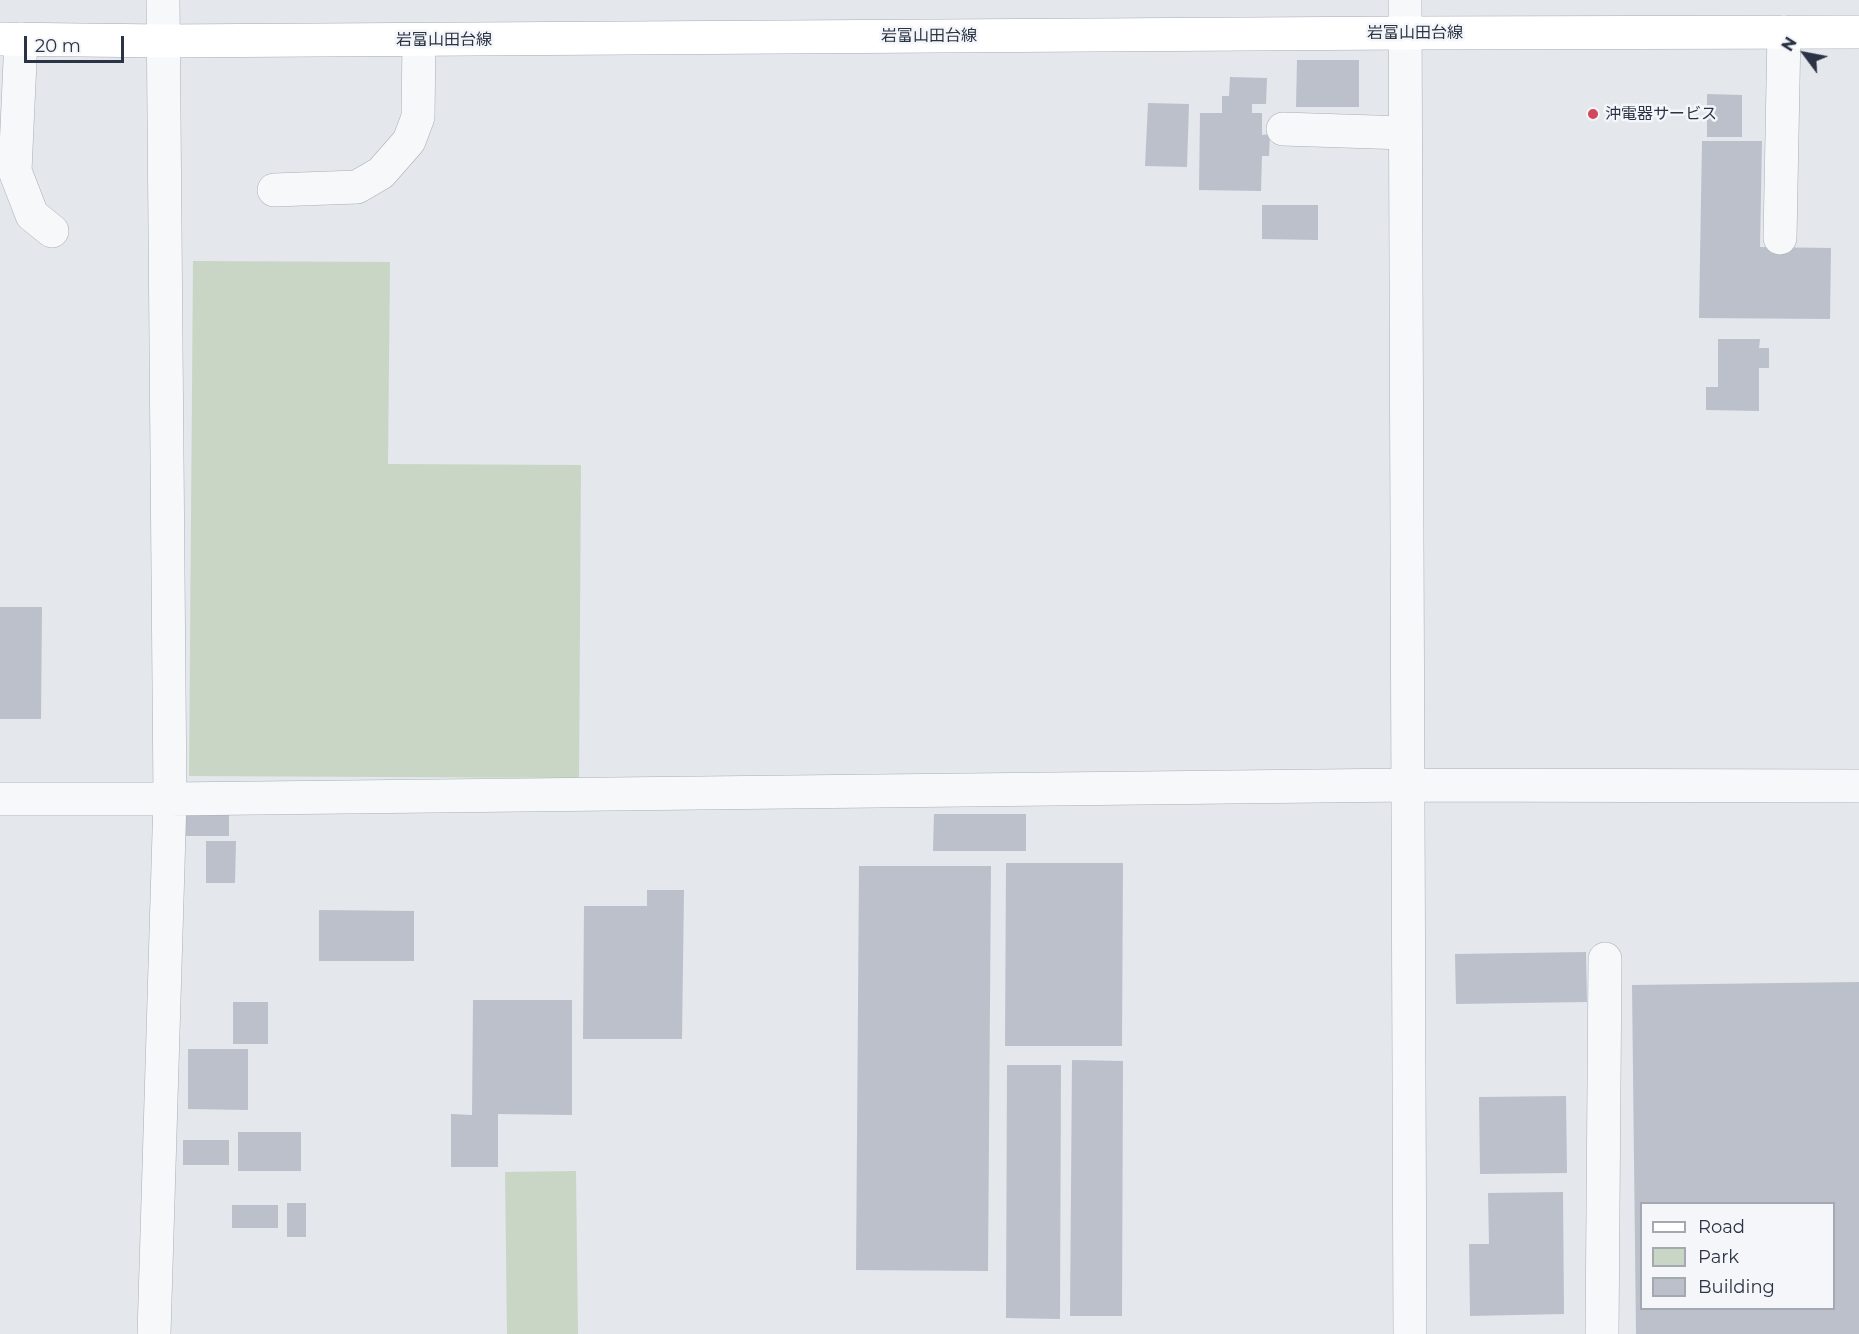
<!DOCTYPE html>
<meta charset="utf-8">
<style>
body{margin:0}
#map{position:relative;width:1859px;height:1334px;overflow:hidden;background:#e4e7ec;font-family:Montserrat,sans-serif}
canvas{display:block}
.legend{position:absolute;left:1640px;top:1202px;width:195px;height:108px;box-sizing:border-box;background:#f4f6f9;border:2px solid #a4a8b1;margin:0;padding:8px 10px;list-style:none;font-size:18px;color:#2b3445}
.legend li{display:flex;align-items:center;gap:12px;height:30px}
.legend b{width:30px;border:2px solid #a4a8b1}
.north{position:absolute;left:1775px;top:24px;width:60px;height:60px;-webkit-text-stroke:4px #f4f6f9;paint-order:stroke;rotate:302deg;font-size:16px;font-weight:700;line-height:24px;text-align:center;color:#2b3445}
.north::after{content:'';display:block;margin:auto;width:21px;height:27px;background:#2b3445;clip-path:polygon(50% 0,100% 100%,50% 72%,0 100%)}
.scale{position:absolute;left:24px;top:36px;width:100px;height:27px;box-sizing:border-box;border:3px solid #2b3445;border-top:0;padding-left:8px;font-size:18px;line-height:21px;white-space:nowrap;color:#2b3445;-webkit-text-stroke:4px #f4f6f9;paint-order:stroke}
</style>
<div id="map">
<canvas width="1859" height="1334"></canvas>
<ul class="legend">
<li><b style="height:8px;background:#fff"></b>Road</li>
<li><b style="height:16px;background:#c9d6c5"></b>Park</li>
<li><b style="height:16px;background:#bbc0ca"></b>Building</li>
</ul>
<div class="north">N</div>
<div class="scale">20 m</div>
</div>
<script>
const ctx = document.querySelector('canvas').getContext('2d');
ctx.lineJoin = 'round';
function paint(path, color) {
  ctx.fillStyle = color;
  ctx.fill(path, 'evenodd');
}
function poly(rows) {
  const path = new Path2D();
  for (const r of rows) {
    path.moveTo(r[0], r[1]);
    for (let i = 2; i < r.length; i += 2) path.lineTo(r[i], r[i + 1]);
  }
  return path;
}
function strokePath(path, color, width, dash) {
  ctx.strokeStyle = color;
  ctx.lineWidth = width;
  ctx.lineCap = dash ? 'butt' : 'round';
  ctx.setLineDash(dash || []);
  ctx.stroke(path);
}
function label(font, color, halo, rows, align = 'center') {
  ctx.font = font + ' Montserrat,"Noto Sans JP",sans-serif';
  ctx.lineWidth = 5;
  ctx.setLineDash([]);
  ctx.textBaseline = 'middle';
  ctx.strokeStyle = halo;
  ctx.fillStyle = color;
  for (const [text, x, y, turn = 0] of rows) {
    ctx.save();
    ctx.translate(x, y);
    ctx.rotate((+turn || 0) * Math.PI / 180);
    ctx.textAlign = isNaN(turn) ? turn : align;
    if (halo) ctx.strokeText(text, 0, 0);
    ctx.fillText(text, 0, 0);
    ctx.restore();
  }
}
const green = poly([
 [193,261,390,262,388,464,581,465,579,778,189,776],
 [576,1171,578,1334,507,1334,505,1172]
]);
const building = poly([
 [1297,60,1359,60,1359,107,1296,107],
 [1230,77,1267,78,1266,104,1252,104,1252,113,1262,113,1262,135,1270,134,1269,156,1262,156,1261,191,1199,190,1200,113,1222,113,1222,96,1229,96],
 [1707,94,1742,95,1742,137,1707,137],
 [1148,103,1189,104,1187,167,1145,166],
 [1702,141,1762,141,1760,247,1831,248,1830,319,1699,318],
 [1262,205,1318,205,1318,240,1262,239],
 [1718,339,1760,339,1759,348,1769,348,1769,368,1759,368,1759,411,1706,410,1706,387,1718,387],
 [0,607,42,607,41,719,0,719],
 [185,813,229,813,229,836,185,836],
 [934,814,1026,814,1026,851,933,851],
 [206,841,236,841,235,883,206,883],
 [1006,863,1123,863,1122,1046,1005,1046],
 [859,866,991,866,988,1271,856,1270],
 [647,890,684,890,682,1039,583,1039,584,906,647,906],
 [319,910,414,911,414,961,319,961],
 [1586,952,1587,1002,1456,1004,1455,954],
 [1859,982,1859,1334,1636,1334,1632,985],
 [1641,1203,1833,1203,1834,1308,1642,1308],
 [473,1000,572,1000,572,1115,498,1114,498,1167,451,1167,451,1114,472,1115],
 [233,1002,268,1002,268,1044,233,1044],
 [188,1049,248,1049,248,1110,188,1109],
 [1072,1060,1123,1061,1122,1316,1070,1316],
 [1007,1065,1061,1065,1060,1319,1006,1318],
 [1566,1096,1567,1173,1480,1174,1479,1097],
 [238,1132,301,1132,301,1171,238,1171],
 [183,1140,229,1140,229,1165,183,1165],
 [1563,1192,1564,1314,1470,1316,1469,1244,1489,1244,1488,1193],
 [287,1203,306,1203,306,1237,287,1237],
 [232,1205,278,1205,278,1228,232,1228]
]);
const minor = poly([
 [1405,0,1410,1334],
 [21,39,15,171,32,215,52,231],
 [1283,129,1405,133],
 [274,190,357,187,381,173,409,141,418,117,419,40],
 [1780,238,1784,32],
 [0,799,170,799,1408,785,1859,786],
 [154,1334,170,799,163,0],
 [1602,1334,1605,959]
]);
const major = poly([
 [0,39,163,41,1405,33,1859,32]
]);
const markers = [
 [1593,114,6,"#d1495b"]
];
const streetNames = [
 ["岩富山田台線",1415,33],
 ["岩富山田台線",929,36],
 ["岩富山田台線",444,40]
];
const poiNames = [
 ["沖電器サービス",1605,114]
];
paint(green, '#c9d6c5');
paint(building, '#bbc0ca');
strokePath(minor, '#a9aeb7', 34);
strokePath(major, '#a3abb8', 34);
strokePath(minor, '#f7f8fa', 33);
strokePath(major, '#fff', 33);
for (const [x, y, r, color] of markers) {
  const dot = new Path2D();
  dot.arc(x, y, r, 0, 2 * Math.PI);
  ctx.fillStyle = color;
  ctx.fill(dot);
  strokePath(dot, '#f4f6f9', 2);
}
label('16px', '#2b3445', '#f4f6f9', streetNames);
label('16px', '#2b3445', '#f4f6f9', poiNames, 'left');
</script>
